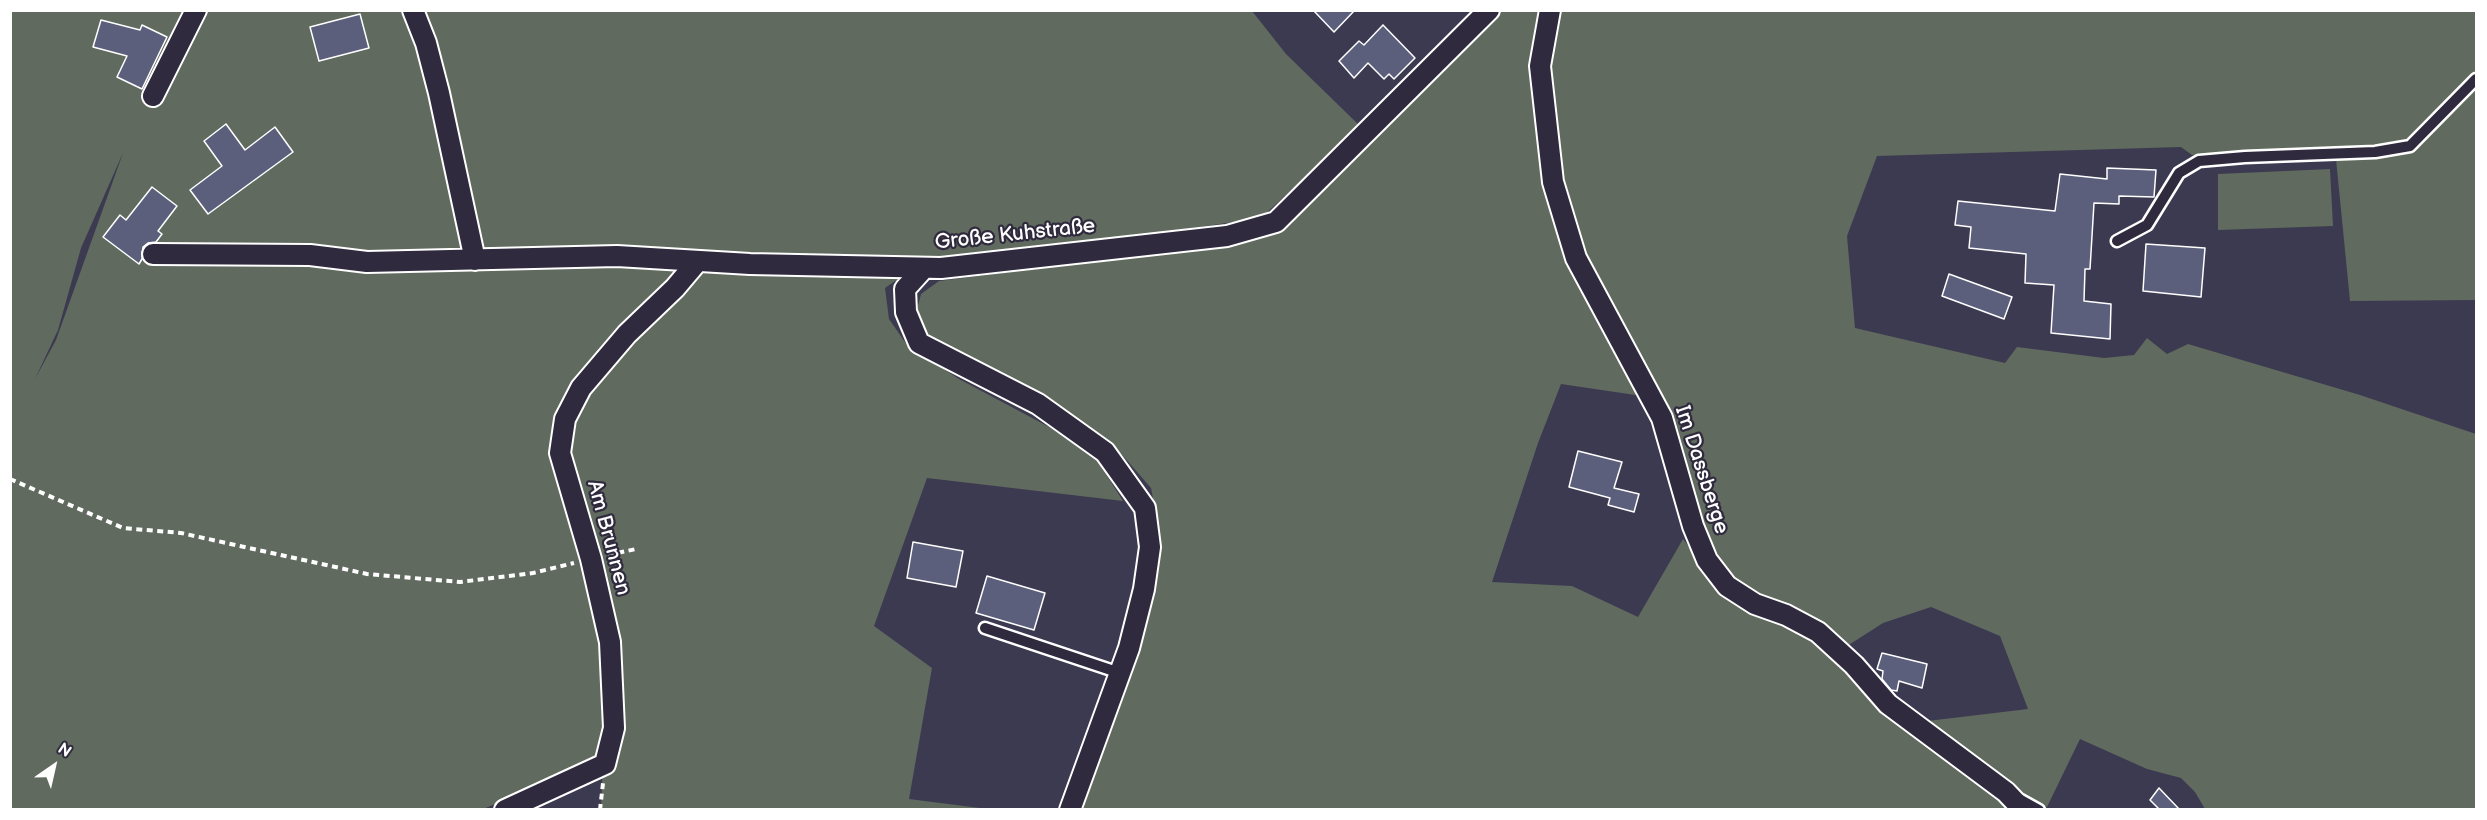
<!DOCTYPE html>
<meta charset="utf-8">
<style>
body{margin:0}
#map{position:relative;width:2487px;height:820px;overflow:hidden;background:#3c3a50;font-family:"Balsamiq Sans",sans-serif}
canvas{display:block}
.frame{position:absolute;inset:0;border:12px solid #fff;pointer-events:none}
.north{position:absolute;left:24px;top:736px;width:60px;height:60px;-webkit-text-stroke:4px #2f2a3d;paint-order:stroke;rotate:34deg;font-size:16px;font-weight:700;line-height:24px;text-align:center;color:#fff}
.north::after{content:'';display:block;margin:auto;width:21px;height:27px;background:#fff;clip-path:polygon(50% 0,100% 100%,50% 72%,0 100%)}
</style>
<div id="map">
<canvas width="2487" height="820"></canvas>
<div class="frame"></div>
<div class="north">N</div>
</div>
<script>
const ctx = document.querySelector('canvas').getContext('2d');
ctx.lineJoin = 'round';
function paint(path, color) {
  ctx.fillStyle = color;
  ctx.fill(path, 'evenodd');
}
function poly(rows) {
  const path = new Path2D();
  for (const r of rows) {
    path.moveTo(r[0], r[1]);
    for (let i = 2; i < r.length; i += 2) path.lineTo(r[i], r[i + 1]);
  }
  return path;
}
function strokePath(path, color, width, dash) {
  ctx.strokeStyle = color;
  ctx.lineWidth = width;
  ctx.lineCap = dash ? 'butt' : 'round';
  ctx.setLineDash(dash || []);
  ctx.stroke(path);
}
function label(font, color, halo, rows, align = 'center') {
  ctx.font = font + ' "Balsamiq Sans",sans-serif';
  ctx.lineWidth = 4.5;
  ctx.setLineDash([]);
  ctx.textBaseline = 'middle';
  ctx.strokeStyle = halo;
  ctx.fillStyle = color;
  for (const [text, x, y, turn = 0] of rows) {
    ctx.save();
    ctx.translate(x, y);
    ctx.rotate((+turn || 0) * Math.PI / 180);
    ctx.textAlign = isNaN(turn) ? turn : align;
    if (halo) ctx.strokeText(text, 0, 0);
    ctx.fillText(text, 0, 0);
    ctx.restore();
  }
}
const green = poly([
 [11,11,1252,11,1286,54,1360,126,1261,218,1034,251,926,260,885,288,889,319,907,345,959,379,1051,428,1097,460,1123,501,927,478,874,626,932,668,909,799,988,809,601,809,603,760,483,809,12,810],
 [123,153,56,340,35,379,58,330,81,248],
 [1498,11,1543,11,1547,180,1642,396,1561,384,1538,443,1492,582,1572,586,1638,617,1683,539,1715,581,1795,623,2016,809,1081,809,1148,601,1160,535,1151,488,1110,441,1043,398,938,346,921,328,916,313,921,294,939,281,1242,243,1272,231],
 [1554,11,2476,11,2476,72,2408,144,2378,147,2246,151,2192,155,2181,147,1877,156,1847,236,1855,328,2005,363,2017,347,2104,358,2134,355,2147,338,2167,354,2188,344,2360,395,2476,434,2476,809,2205,809,2195,792,2181,778,2147,769,2080,739,2047,807,2012,790,1919,722,2028,709,2000,636,1931,607,1883,623,1844,648,1740,588,1713,562,1699,515,1582,257,1560,185,1547,89],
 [2476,85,2476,300,2350,301,2336,159,2395,155,2412,151],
 [2330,169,2333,226,2218,230,2218,174]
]);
const building = poly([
 [1313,10,1355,10,1334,32,1313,10],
 [360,14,369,48,319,61,310,27,360,14],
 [101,20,140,30,142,25,167,37,142,89,117,77,127,56,93,47,101,20],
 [1383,25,1415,58,1394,79,1389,74,1384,79,1368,63,1354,78,1339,61,1359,41,1364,45,1383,25],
 [226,124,245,150,275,127,293,152,208,214,190,190,222,166,204,141,226,124],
 [2107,168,2156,170,2154,197,2119,196,2119,204,2094,203,2090,269,2085,269,2084,301,2111,304,2110,339,2051,333,2054,285,2025,283,2026,254,1969,248,1971,227,1955,225,1958,201,2055,211,2060,174,2107,179,2107,168],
 [152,187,177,206,158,231,162,234,156,242,148,243,143,247,142,259,139,264,103,237,120,215,126,220,152,187],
 [2146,244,2205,248,2201,297,2143,291,2146,244],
 [1949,274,2012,297,2004,319,1942,296,1949,274],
 [1578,451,1622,462,1614,488,1639,494,1634,512,1608,505,1610,498,1569,487,1578,451],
 [913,542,963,551,956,587,907,578,913,542],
 [987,576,1045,593,1034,630,976,613,987,576],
 [1882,653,1927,664,1922,688,1899,681,1897,691,1891,690,1882,679,1883,671,1877,669,1882,653],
 [2159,788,2180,810,2160,810,2150,800,2159,788]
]);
const path = poly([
 [10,479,123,528,181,533,367,574,460,582,533,573,574,563],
 [608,555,636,549],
 [600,810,603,783]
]);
const lane = poly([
 [2117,241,2147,225,2179,173,2199,161,2245,157,2375,152,2410,146,2476,79],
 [985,628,1120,673],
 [2021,800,2039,810]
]);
const street = poly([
 [413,10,426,43,439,93,475,260],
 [1550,10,1540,66,1553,182,1576,258,1662,418,1693,526,1707,560,1727,586,1755,604,1786,615,1818,632,1854,665,1888,704,2006,792,2023,810],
 [153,96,196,10],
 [153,254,310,255,367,262,617,256,750,264,941,268,1227,236,1276,222,1489,10],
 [924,268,905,289,906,312,919,343,1038,404,1105,452,1145,508,1150,547,1144,589,1129,648,1070,810],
 [505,810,605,764,614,728,610,642,591,559,560,453,565,419,581,388,627,334,675,288,697,262]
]);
const streetNames = [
 ["Große Kuhstraße",1015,235,-6],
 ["Im Dassberge",1701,470,72],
 ["Am Brunnen",608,538,75]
];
paint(green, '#606a5f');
paint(building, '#5c5f7c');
strokePath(building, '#fff', 1.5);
strokePath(lane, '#fff', 15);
strokePath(street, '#fff', 24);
strokePath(path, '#fff', 4, [6, 4.5]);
strokePath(lane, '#2f2a3d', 10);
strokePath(street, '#2f2a3d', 20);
label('21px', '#fff', '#2f2a3d', streetNames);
</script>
